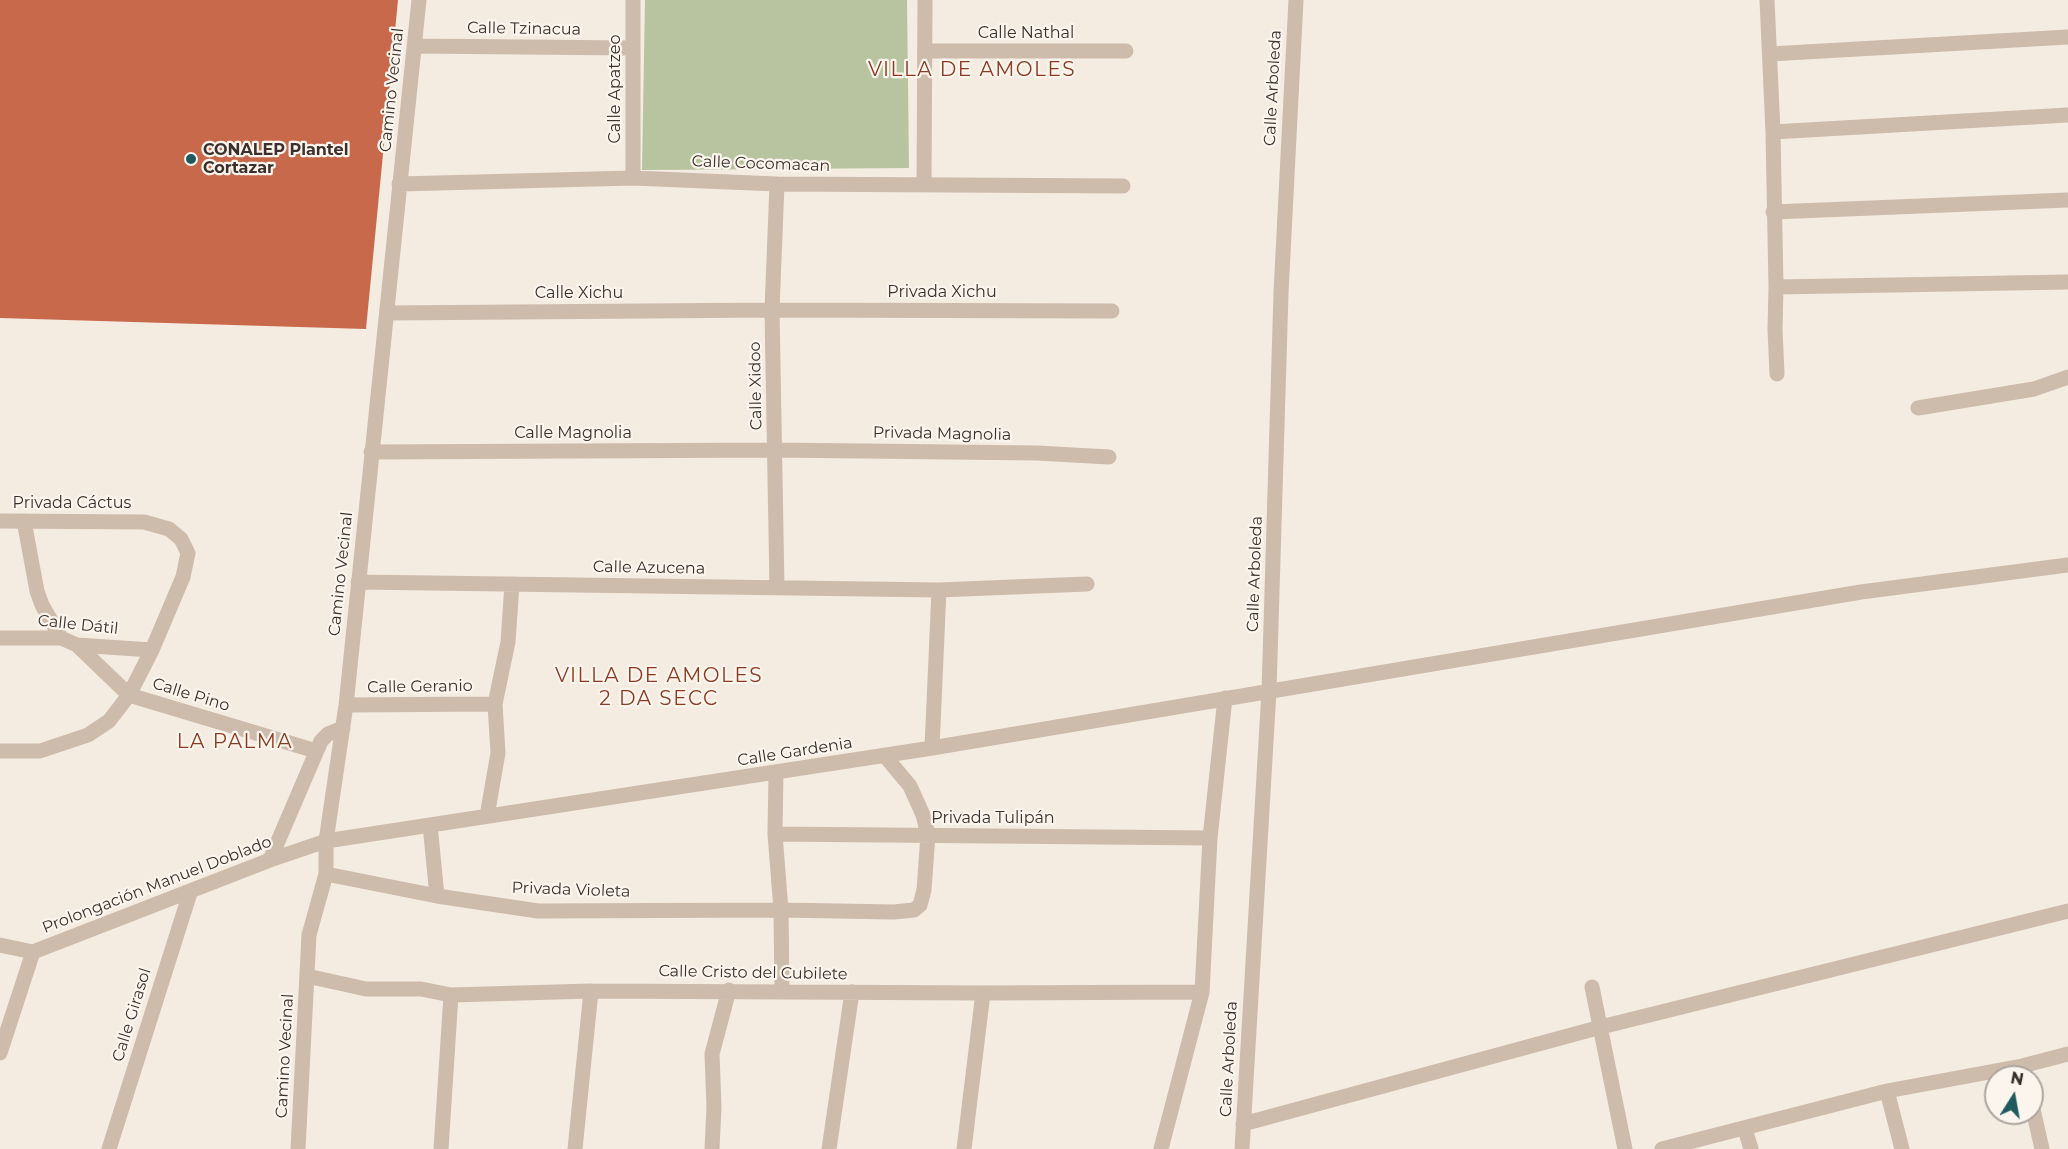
<!DOCTYPE html>
<meta charset="utf-8">
<style>
body{margin:0}
#map{position:relative;width:2068px;height:1149px;overflow:hidden;background:#f4ebe1;font-family:Montserrat,sans-serif}
canvas{display:block}
.north{position:absolute;left:1984px;top:1065px;width:60px;height:60px;box-sizing:border-box;background:#fbf5ee;border:2px solid #aea6a0;border-radius:50%;rotate:11deg;font-size:16px;font-weight:700;line-height:24px;text-align:center;color:#3b302b}
.north::after{content:'';display:block;margin:auto;width:21px;height:27px;background:#1f5a5e;clip-path:polygon(50% 0,100% 100%,50% 72%,0 100%)}
</style>
<div id="map">
<canvas width="2068" height="1149"></canvas>
<div class="north">N</div>
</div>
<script>
const ctx = document.querySelector('canvas').getContext('2d');
ctx.lineJoin = 'round';
function paint(path, color) {
  ctx.fillStyle = color;
  ctx.fill(path, 'evenodd');
}
function poly(rows) {
  const path = new Path2D();
  for (const r of rows) {
    path.moveTo(r[0], r[1]);
    for (let i = 2; i < r.length; i += 2) path.lineTo(r[i], r[i + 1]);
  }
  return path;
}
function strokePath(path, color, width, dash) {
  ctx.strokeStyle = color;
  ctx.lineWidth = width;
  ctx.lineCap = dash ? 'butt' : 'round';
  ctx.setLineDash(dash || []);
  ctx.stroke(path);
}
function label(font, color, halo, rows, align = 'center') {
  ctx.font = font + ' Montserrat,sans-serif';
  ctx.lineWidth = 4.5;
  ctx.setLineDash([]);
  ctx.textBaseline = 'middle';
  ctx.strokeStyle = halo;
  ctx.fillStyle = color;
  for (const [text, x, y, turn = 0] of rows) {
    ctx.save();
    ctx.translate(x, y);
    ctx.rotate((+turn || 0) * Math.PI / 180);
    ctx.textAlign = isNaN(turn) ? turn : align;
    if (halo) ctx.strokeText(text, 0, 0);
    ctx.fillText(text, 0, 0);
    ctx.restore();
  }
}
const green = poly([
 [645,0,907,0,909,168,642,170]
]);
const building = poly([
 [0,0,398,0,366,329,0,318]
]);
const street = poly([
 [633,0,633,178],
 [1767,0,1773,132,1776,287,1775,329,1777,374],
 [415,46,632,48],
 [926,51,1126,51],
 [1770,54,2068,37],
 [1773,132,2068,115],
 [399,184,633,178,777,184,1123,186],
 [777,184,772,310,777,588],
 [924,185,925,0],
 [1773,212,2068,200],
 [1776,287,2068,282],
 [387,313,772,310,1112,311],
 [1918,408,2034,389,2068,377],
 [371,452,775,450,1037,453,1109,457],
 [0,521,144,522,169,529,181,539,188,553,183,577,152,650,129,695,109,721,88,735,40,751,0,751],
 [24,521,37,591,42,605,61,638],
 [358,582,939,590,1087,584],
 [0,638,61,638,77,645,152,650],
 [77,645,129,695,316,751],
 [346,705,495,704],
 [932,748,939,590],
 [776,773,775,834,781,910,782,992],
 [487,816,498,753,495,704,508,642,512,584],
 [430,825,437,896],
 [775,834,1210,838],
 [270,860,321,741,328,734,343,728],
 [326,874,437,896,538,911,781,910,894,912,914,910,920,905,924,890,928,835,923,815,910,786,885,756],
 [0,945,33,952,270,860,326,841,932,748,1861,592,2068,565],
 [307,976,366,989,421,989,451,995,591,991,983,993,1202,992],
 [1592,987,1625,1149],
 [0,1053,33,952],
 [1887,1091,1902,1149],
 [2032,1105,2042,1149],
 [1243,1124,1601,1027,2068,911],
 [1745,1129,1751,1149],
 [109,1149,190,893],
 [298,1149,309,935,326,874,326,841,346,705,419,0],
 [441,1149,451,995],
 [575,1149,591,991],
 [712,1149,714,1107,712,1054,729,990],
 [829,1149,852,992],
 [964,1149,983,993],
 [1161,1149,1202,992,1210,838,1225,698],
 [1242,1149,1269,691,1281,293,1296,0],
 [1662,1149,1887,1091,2022,1066,2068,1054]
]);
const markers = [
 [191,159,6,"#1f5a5e"]
];
const streetNames = [
 ["Calle Tzinacua",524,29,1],
 ["Calle Nathal",1026,33],
 ["Calle Arboleda",1273,88,-87],
 ["Calle Apatzeo",615,89,-90],
 ["Camino Vecinal",392,90,-84],
 ["Calle Cocomacan",761,164,2],
 ["Privada Xichu",942,292],
 ["Calle Xichu",579,293],
 ["Calle Xidoo",756,386,-91],
 ["Calle Magnolia",573,433],
 ["Privada Magnolia",942,434,1],
 ["Privada Cáctus",72,503],
 ["Calle Azucena",649,568,1],
 ["Camino Vecinal",341,574,-84],
 ["Calle Arboleda",1255,574,-88],
 ["Calle Dátil",78,625,6],
 ["Calle Geranio",420,687,-1],
 ["Calle Pino",191,695,17],
 ["Calle Gardenia",795,752,-9],
 ["Privada Tulipán",993,818],
 ["Prolongación Manuel Doblado",157,885,-21],
 ["Privada Violeta",571,890,2],
 ["Calle Cristo del Cubilete",753,973,1],
 ["Calle Girasol",132,1015,-73],
 ["Camino Vecinal",285,1056,-87],
 ["Calle Arboleda",1229,1059,-87]
];
const poiNames = [
 ["CONALEP Plantel",203,150],
 ["Cortazar",203,168]
];
const quarterNames = [
 ["VILLA DE AMOLES",972,70],
 ["VILLA DE AMOLES",659,676],
 ["2 DA SECC",659,699],
 ["LA PALMA",235,742]
];
paint(green, '#b8c4a0');
paint(building, '#c8694b');
strokePath(street, '#cdbbac', 15);
for (const [x, y, r, color] of markers) {
  const dot = new Path2D();
  dot.arc(x, y, r, 0, 2 * Math.PI);
  ctx.fillStyle = color;
  ctx.fill(dot);
  strokePath(dot, '#fbf5ee', 2);
}
label('16px', '#3b302b', '#fbf5ee', streetNames);
label('bold 16px', '#3b302b', '#fbf5ee', poiNames, 'left');
ctx.letterSpacing = '1.5px';
label('20px', '#8c3b22', '#fbf5ee', quarterNames);
ctx.letterSpacing = '0px';
</script>
